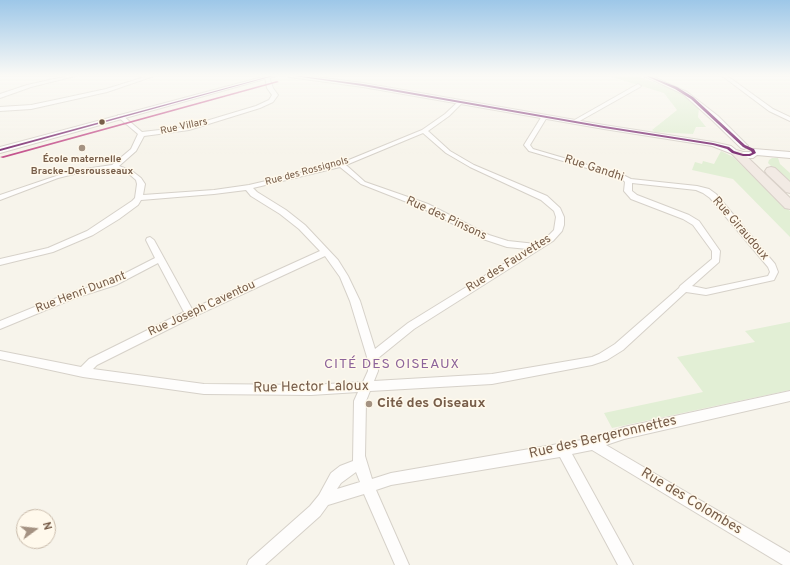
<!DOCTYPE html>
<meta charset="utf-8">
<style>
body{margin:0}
#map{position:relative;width:790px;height:565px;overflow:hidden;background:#f7f4eb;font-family:Overpass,sans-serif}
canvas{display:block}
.north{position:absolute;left:16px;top:509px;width:40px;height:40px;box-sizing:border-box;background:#fff9ec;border:1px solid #c9bbab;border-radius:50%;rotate:75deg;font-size:11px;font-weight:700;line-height:16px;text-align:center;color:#775d49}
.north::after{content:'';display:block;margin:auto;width:14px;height:18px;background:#a49282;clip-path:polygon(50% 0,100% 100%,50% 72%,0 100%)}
</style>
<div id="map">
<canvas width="790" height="565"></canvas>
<div class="north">N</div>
</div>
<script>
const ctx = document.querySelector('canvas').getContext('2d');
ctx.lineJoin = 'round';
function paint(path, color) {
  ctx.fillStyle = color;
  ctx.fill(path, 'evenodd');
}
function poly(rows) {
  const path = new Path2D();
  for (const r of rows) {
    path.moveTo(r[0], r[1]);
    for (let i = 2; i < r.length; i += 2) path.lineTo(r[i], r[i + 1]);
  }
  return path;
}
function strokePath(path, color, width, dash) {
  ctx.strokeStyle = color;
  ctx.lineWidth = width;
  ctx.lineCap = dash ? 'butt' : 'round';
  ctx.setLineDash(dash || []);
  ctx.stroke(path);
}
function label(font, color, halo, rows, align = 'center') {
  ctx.font = font + ' Overpass,sans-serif';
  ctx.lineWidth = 3;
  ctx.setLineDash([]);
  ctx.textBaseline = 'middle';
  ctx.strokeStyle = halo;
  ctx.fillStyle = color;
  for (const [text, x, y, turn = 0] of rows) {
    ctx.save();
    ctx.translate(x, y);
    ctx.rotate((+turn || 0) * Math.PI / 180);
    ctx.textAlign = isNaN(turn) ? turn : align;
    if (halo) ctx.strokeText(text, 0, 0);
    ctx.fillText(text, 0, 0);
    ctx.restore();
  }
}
const green = poly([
 [605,75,634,75,664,86,667,85,683,95,699,108,698,117,706,127,696,127,693,134,655,132,652,130,677,110,664,93],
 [721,151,733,157,790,211,790,237,733,179,692,170,695,162,702,164,703,161,714,164],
 [772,158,778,158,780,164,790,173,790,185,768,163,769,160],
 [790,322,790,390,612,428,604,413,703,392,677,357,755,342,745,331]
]);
const street = poly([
 [72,75,79,75,31,87,0,98,0,94,27,85,72,75],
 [151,75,157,75,107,92,31,109,0,111,0,107,31,105,55,100,106,89,151,75],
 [721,75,726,75,773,109,790,117,790,121,769,111,721,75],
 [265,76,269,77,273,88,278,95,273,102,260,108,189,130,144,136,136,151,119,166,132,171,141,178,145,184,143,195,214,190,249,185,339,164,422,130,445,114,460,100,463,102,449,116,428,131,450,151,474,165,547,196,560,208,564,217,564,225,562,231,553,241,414,329,377,359,378,371,374,381,492,374,592,357,599,354,615,344,679,288,680,286,712,259,712,251,693,225,683,219,631,199,624,191,625,182,621,178,529,151,524,145,542,116,547,117,530,145,533,149,625,176,631,179,697,186,709,189,716,194,775,264,778,272,774,280,706,295,686,292,623,350,607,360,592,365,492,384,370,391,366,401,365,456,372,479,391,473,593,438,624,427,790,391,790,401,624,439,606,445,790,553,790,565,783,565,592,450,572,454,633,565,618,565,560,457,391,485,376,490,409,565,395,565,364,494,328,505,320,516,265,565,247,565,249,560,310,506,319,495,331,473,340,466,353,461,354,401,358,392,311,395,204,394,83,377,0,359,0,351,81,367,89,359,184,312,158,263,116,285,75,298,0,329,0,321,69,293,110,281,155,258,146,240,147,238,150,237,154,240,192,309,320,251,299,229,280,214,251,196,246,190,214,194,141,200,138,205,119,219,93,235,53,252,0,265,0,259,48,248,87,231,132,201,135,198,137,184,136,180,128,173,114,169,104,169,74,174,58,178,0,200,0,195,71,171,112,165,131,149,138,134,118,117,118,115,122,115,142,132,186,127,256,106,269,100,272,95,267,88,265,76],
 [423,133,446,153,470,167,541,200,554,211,556,217,554,230,547,237,536,244,508,241,489,235,428,204,365,182,346,165,423,133],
 [340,167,361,184,422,208,483,239,507,247,528,249,408,323,375,349,360,301,348,276,338,260,305,225,286,210,257,192,253,188,340,167],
 [632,183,696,190,703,193,710,198,768,267,770,272,768,276,706,289,692,286,719,262,720,251,699,221,689,215,637,195,632,191,632,183],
 [325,256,340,277,350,301,367,357,368,371,363,382,311,385,204,384,93,369,97,365,193,317,325,256],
 [356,472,360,482,337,489,341,483,356,472],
 [638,84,641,86,640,87,576,123,571,122,638,84]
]);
const secondary = poly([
 [270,75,279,75,0,153,0,147,270,75],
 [286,75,300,75,363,83,604,125,713,142,731,146,736,150,743,152,750,152,754,149,790,152,790,158,757,155,753,158,743,158,712,146,604,129,363,87,289,77,286,75],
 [642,75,649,75,687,92,718,116,748,146,744,149,741,148,712,120,683,94,642,75]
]);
const highway = poly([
 [738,151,742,152,790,198,790,209,785,208,734,156,732,154,734,152,738,151],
 [771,167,775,168,790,182,790,193,786,192,767,174,765,171,767,168,771,167]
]);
const bus1 = poly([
 [274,75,277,75,0,151,0,149,274,75],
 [288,75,292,75,363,84,604,126,713,143,729,147,734,151,743,154,749,154,752,153,751,151,743,147,691,99,675,89,644,75,646,75,677,87,693,97,745,145,754,149,756,153,750,156,743,156,732,153,727,149,713,145,604,128,363,86,288,75]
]);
const bus2 = poly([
 [277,81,279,82,3,158,0,157,277,81]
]);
const markers = [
 [102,122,3.5,"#775d49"],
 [82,148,4,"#a49282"],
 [369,404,4,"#a49282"]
];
const farStreetnames = [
 ["Rue Villars",184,127,-12],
 ["Rue des Rossignols",307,172,-15]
];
const farPoinames = [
 ["École maternelle",82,160],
 ["Bracke-Desrousseaux",82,172]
];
const streetNames = [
 ["Rue Gandhi",594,169,18],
 ["Rue des Pinsons",446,219,25],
 ["Rue Giraudoux",740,229,49],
 ["Rue des Fauvettes",509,264,-32],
 ["Rue Henri Dunant",81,293,-21],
 ["Rue Joseph Caventou",202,309,-25]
];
const quarterNames = [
 ["CITÉ DES OISEAUX",392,365]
];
const nearStreetnames = [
 ["Rue Hector Laloux",311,388,-1],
 ["Rue des Bergeronnettes",603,438,-13],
 ["Rue des Colombes",691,502,31]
];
const nearPoinames = [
 ["Cité des Oiseaux",377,404]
];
paint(green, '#e2efd5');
strokePath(street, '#d6d1c9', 2);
strokePath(secondary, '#d7d1c9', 2);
strokePath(highway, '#d9d1c9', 2);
paint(street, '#fefdfc');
paint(secondary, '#fefdfc');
paint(highway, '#f2eae4');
paint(bus1, '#7f3376');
paint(bus2, '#c4538d');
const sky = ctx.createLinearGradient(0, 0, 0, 154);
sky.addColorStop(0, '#9dc7e8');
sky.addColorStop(0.49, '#fbfaf6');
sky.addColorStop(1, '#fbfaf600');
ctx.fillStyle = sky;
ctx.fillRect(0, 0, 790, 154);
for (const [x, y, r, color] of markers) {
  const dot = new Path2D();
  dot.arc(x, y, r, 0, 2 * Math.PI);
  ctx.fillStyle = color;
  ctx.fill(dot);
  strokePath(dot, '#fff9ec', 1.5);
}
label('10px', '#775d49', '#fff9ec', farStreetnames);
label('bold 10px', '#775d49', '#fff9ec', farPoinames);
label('12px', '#775d49', '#fff9ec', streetNames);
ctx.letterSpacing = '1px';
label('14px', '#8d649b', '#fff9ec', quarterNames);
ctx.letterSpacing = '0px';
label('14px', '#775d49', '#fff9ec', nearStreetnames);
label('bold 14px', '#775d49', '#fff9ec', nearPoinames, 'left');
</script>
